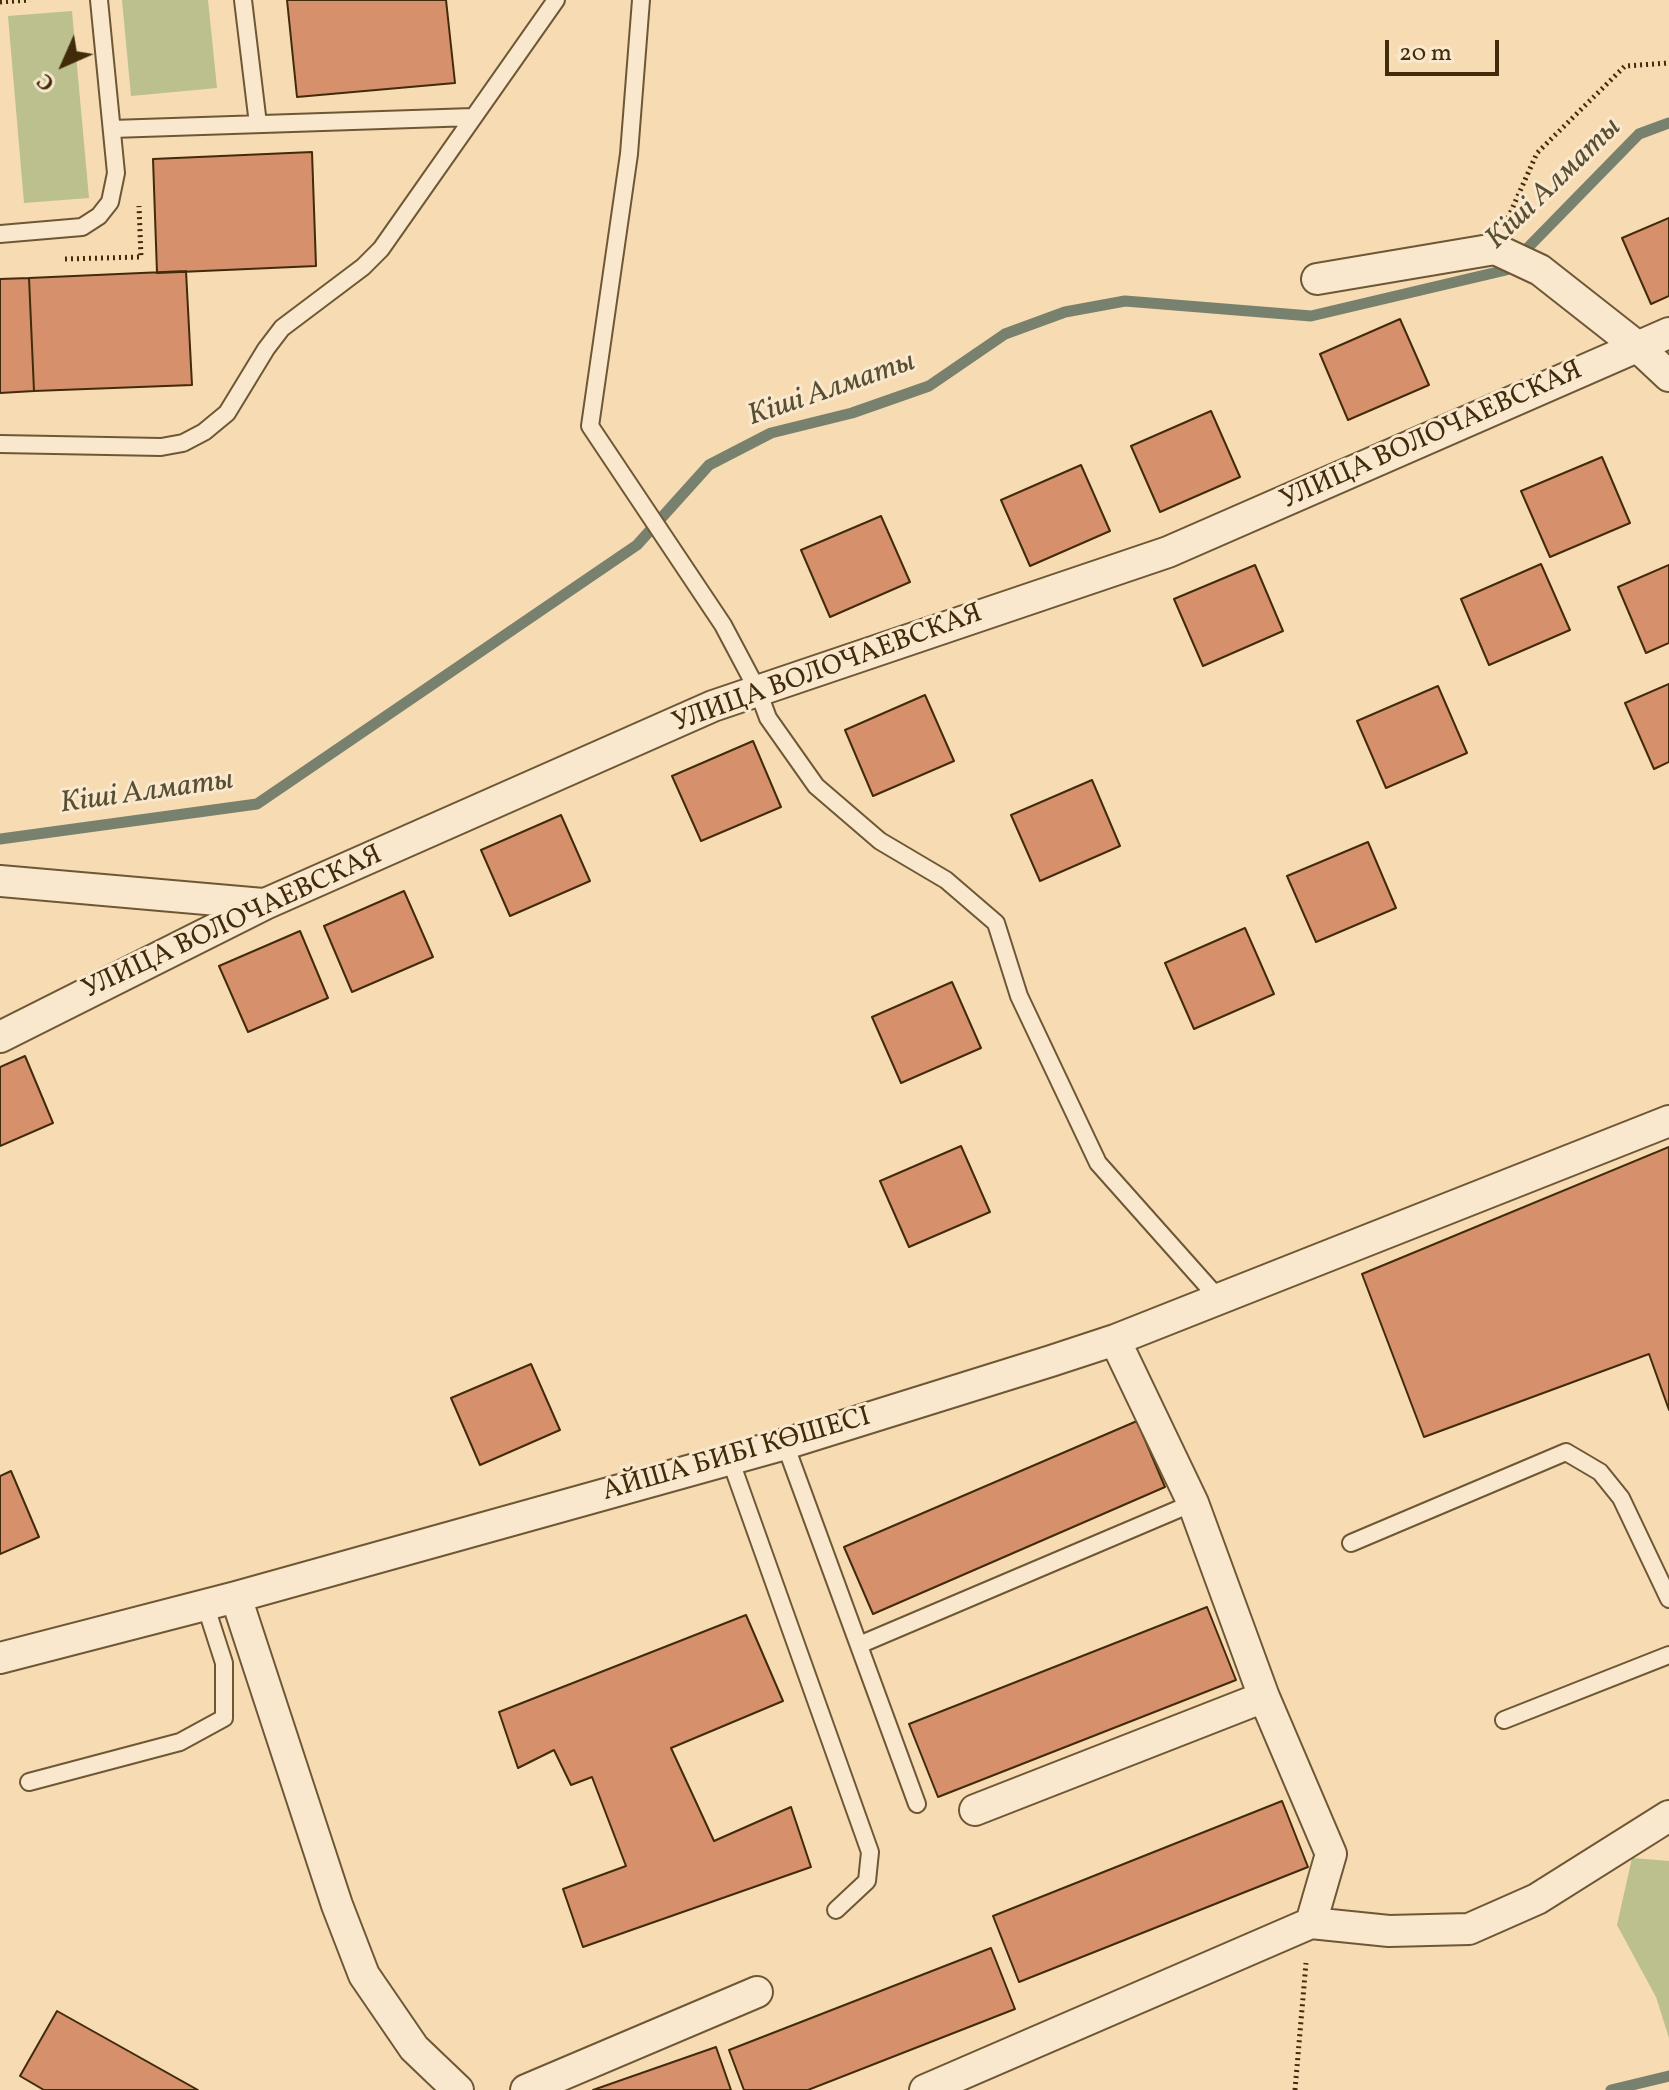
<!DOCTYPE html>
<meta charset="utf-8">
<style>
body{margin:0}
#map{position:relative;width:1669px;height:2090px;overflow:hidden;background:#f6dbb3;font-family:Vollkorn,serif}
canvas{display:block}
.north{position:absolute;left:24px;top:24px;width:80px;height:80px;-webkit-text-stroke:6px #f9e8ce;paint-order:stroke;rotate:225deg;font-size:22px;font-weight:700;line-height:32px;text-align:center;color:#412b0a}
.north::after{content:'';display:block;margin:auto;width:28px;height:36px;background:#412b0a;clip-path:polygon(50% 0,100% 100%,50% 72%,0 100%)}
.scale{position:absolute;left:1385px;top:40px;width:114px;height:36px;box-sizing:border-box;border:4px solid #412b0a;border-top:0;padding-left:10px;font-size:24px;line-height:28px;white-space:nowrap;color:#412b0a;-webkit-text-stroke:6px #f9e8ce;paint-order:stroke}
</style>
<div id="map">
<canvas width="1669" height="2090"></canvas>
<div class="north">С</div>
<div class="scale">20 m</div>
</div>
<script>
const ctx = document.querySelector('canvas').getContext('2d');
ctx.lineJoin = 'round';
function paint(path, color) {
  ctx.fillStyle = color;
  ctx.fill(path, 'evenodd');
}
function poly(rows) {
  const path = new Path2D();
  for (const r of rows) {
    path.moveTo(r[0], r[1]);
    for (let i = 2; i < r.length; i += 2) path.lineTo(r[i], r[i + 1]);
  }
  return path;
}
function strokePath(path, color, width, dash) {
  ctx.strokeStyle = color;
  ctx.lineWidth = width;
  ctx.lineCap = dash ? 'butt' : 'round';
  ctx.setLineDash(dash || []);
  ctx.stroke(path);
}
function label(font, color, halo, rows, align = 'center') {
  ctx.font = font + ' Vollkorn,serif';
  ctx.lineWidth = 6;
  ctx.setLineDash([]);
  ctx.textBaseline = 'middle';
  ctx.strokeStyle = halo;
  ctx.fillStyle = color;
  for (const [text, x, y, turn = 0] of rows) {
    ctx.save();
    ctx.translate(x, y);
    ctx.rotate((+turn || 0) * Math.PI / 180);
    ctx.textAlign = isNaN(turn) ? turn : align;
    if (halo) ctx.strokeText(text, 0, 0);
    ctx.fillText(text, 0, 0);
    ctx.restore();
  }
}
const green = poly([
 [122,0,208,0,217,88,131,96],
 [72,11,89,198,24,203,8,16],
 [1632,1858,1669,1861,1669,2038,1656,1997,1617,1925]
]);
const stream = poly([
 [0,839,257,804,637,545,709,465,771,433,852,413,929,386,1005,334,1065,312,1125,301,1311,316,1506,270,1639,134,1669,123],
 [1611,2090,1669,2076]
]);
const building = poly([
 [287,0,446,0,455,83,297,97,287,0],
 [312,152,316,266,157,273,153,159,312,152],
 [1669,218,1669,296,1651,304,1622,238,1669,218],
 [186,271,192,385,34,391,29,278,186,271],
 [29,278,34,391,0,393,0,279,29,278],
 [1400,319,1429,385,1348,420,1320,354,1400,319],
 [1211,411,1240,477,1160,512,1131,446,1211,411],
 [1602,457,1630,523,1550,557,1521,491,1602,457],
 [1081,465,1110,531,1030,566,1001,500,1081,465],
 [881,516,910,582,830,617,801,550,881,516],
 [1541,564,1570,630,1489,665,1461,599,1541,564],
 [1255,565,1283,631,1203,666,1174,599,1255,565],
 [1669,565,1669,643,1646,653,1618,587,1669,565],
 [1669,684,1669,762,1654,769,1625,703,1669,684],
 [1438,686,1467,753,1386,788,1357,721,1438,686],
 [925,695,954,761,873,796,845,730,925,695],
 [753,741,781,807,701,841,672,776,753,741],
 [1092,780,1120,846,1040,881,1011,815,1092,780],
 [561,815,590,881,510,916,481,850,561,815],
 [1368,842,1396,908,1316,942,1287,876,1368,842],
 [404,891,433,957,352,992,324,926,404,891],
 [1245,928,1274,994,1194,1029,1165,963,1245,928],
 [300,931,328,998,248,1032,219,966,300,931],
 [952,982,981,1048,901,1083,872,1017,952,982],
 [25,1056,53,1123,0,1146,0,1067,25,1056],
 [961,1146,990,1212,909,1247,880,1181,961,1146],
 [1669,1147,1669,1410,1649,1354,1424,1437,1362,1274,1669,1147],
 [531,1364,560,1430,480,1465,451,1398,531,1364],
 [1137,1421,1165,1487,873,1614,844,1547,1137,1421],
 [11,1471,39,1537,0,1554,0,1476,11,1471],
 [1207,1607,1236,1680,938,1797,909,1724,1207,1607],
 [746,1615,783,1701,671,1748,714,1841,791,1807,811,1867,583,1947,563,1889,626,1866,592,1777,571,1785,554,1750,518,1768,499,1712,746,1615],
 [1282,1801,1308,1867,1019,1982,993,1916,1282,1801],
 [991,1948,1015,2009,808,2090,744,2090,729,2050,991,1948],
 [57,2011,198,2090,44,2090,20,2076,57,2011],
 [716,2047,731,2090,593,2090,716,2047]
]);
const path = poly([
 [0,2,30,0],
 [1508,218,1537,153,1625,66,1669,63],
 [65,259,141,257,139,206],
 [1295,2090,1306,1963]
]);
const lane = poly([
 [243,0,258,124],
 [641,0,629,154,590,426,723,625,758,691,768,718,816,786,880,841,946,880,996,923,1019,996,1098,1163,1219,1299],
 [112,129,473,117],
 [0,234,82,227,99,216,110,202,116,173,99,0],
 [0,444,161,447,183,443,204,432,227,413,266,349,282,328,363,267,381,249,556,0],
 [785,1444,917,1804],
 [730,1459,870,1852,867,1881,836,1910],
 [1351,1543,1566,1452,1600,1472,1621,1498,1669,1599],
 [859,1645,1193,1503],
 [1504,1720,1669,1655],
 [29,1782,180,1742,224,1718,224,1663,205,1604]
]);
const street = poly([
 [1317,279,1495,249,1540,270,1638,347,1669,376],
 [0,881,263,904],
 [0,1037,265,904,713,706,1168,552,1669,333],
 [236,1597,337,1905,364,1975,414,2048,458,2090],
 [0,1658,236,1597,785,1444,1051,1361,1115,1340,1669,1121],
 [975,1810,1264,1697],
 [1311,1923,1389,1931,1469,1929,1537,1899,1669,1816],
 [526,2090,757,1992],
 [925,2090,1311,1923,1331,1854,1264,1697,1193,1503,1115,1340]
]);
const streetNames = [
 ["УЛИЦА ВОЛОЧАЕВСКАЯ",1432,437,-24],
 ["УЛИЦА ВОЛОЧАЕВСКАЯ",828,670,-20],
 ["УЛИЦА ВОЛОЧАЕВСКАЯ",233,924,-25],
 ["АЙША БИБІ КӨШЕСІ",737,1456,-16]
];
const waterNames = [
 ["Кіші Алматы",1555,185,-44],
 ["Кіші Алматы",832,391,-19],
 ["Кіші Алматы",147,794,-8]
];
paint(green, '#bbc08e');
strokePath(stream, '#78816d', 11);
paint(building, '#d6906c');
strokePath(building, '#412b0a', 2);
strokePath(lane, '#6e5734', 20);
strokePath(street, '#6e5734', 34);
strokePath(path, '#412b0a', 5, [2, 4]);
strokePath(lane, '#f9e8ce', 16);
strokePath(street, '#f9e8ce', 30);
label('28px', '#412b0a', '#f9e8ce', streetNames);
label('italic 30px', '#584f33', '#f9e8ce', waterNames);
</script>
